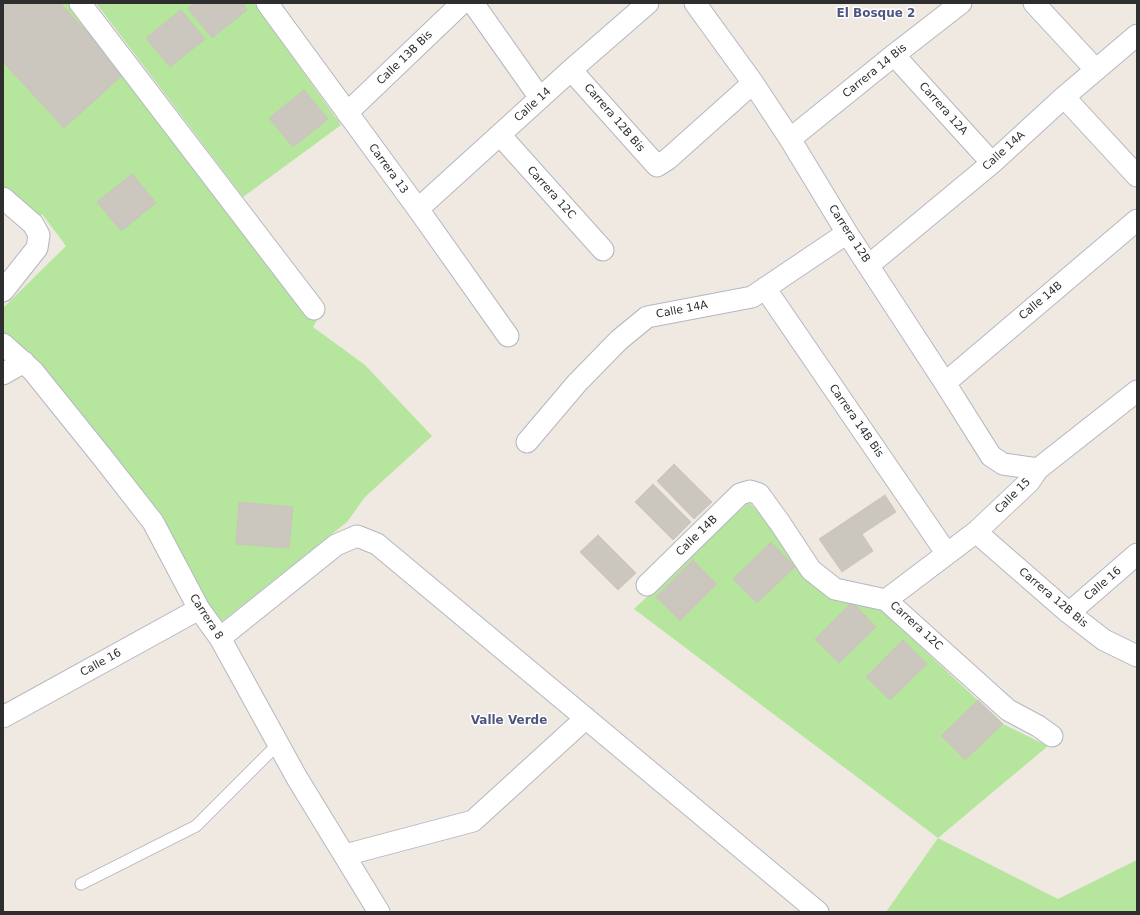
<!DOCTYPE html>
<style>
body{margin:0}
#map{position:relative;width:1140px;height:915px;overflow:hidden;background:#efe9e1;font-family:"DejaVu Sans",sans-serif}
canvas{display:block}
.frame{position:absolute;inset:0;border:4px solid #2e2e2e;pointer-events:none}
</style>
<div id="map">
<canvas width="1140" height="915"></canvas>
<div class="frame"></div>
</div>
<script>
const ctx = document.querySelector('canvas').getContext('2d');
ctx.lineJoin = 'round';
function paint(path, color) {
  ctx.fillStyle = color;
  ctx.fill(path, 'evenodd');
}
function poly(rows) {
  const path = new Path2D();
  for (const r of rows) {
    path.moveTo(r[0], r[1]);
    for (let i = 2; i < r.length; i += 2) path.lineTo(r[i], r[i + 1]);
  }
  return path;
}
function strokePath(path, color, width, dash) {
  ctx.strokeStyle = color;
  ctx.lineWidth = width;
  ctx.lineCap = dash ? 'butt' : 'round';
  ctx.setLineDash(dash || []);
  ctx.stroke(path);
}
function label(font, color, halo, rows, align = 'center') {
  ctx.font = font + ' "DejaVu Sans",sans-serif';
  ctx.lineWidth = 3;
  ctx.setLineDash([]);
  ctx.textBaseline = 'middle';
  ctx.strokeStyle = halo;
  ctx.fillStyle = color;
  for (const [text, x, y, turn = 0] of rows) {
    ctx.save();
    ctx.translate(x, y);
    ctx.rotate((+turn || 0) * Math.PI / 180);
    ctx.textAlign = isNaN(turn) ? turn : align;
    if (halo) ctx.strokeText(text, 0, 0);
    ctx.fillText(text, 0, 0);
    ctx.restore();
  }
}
const green = poly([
 [3,3,74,3,125,73,317,320,313,327,365,365,432,436,365,497,347,522,220,623,150,501,41,367,3,335,3,308,66,246,42,214,29,229,3,202],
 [96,3,254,3,341,125,243,197],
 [749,502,783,538,826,593,876,605,1003,724,1048,746,938,838,1058,899,1137,860,1137,912,886,912,938,838,634,609]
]);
const building = poly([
 [3,3,60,3,125,73,64,128,3,62,3,3],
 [194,3,242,3,247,10,212,38,188,8,194,3],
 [181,10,205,39,170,67,146,38,181,10],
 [304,90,328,119,293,147,269,118,304,90],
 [132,174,156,203,121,231,97,202,132,174],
 [674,464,712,502,694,519,657,481,674,464],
 [653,484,691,522,673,540,635,502,653,484],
 [885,495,896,512,862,534,873,551,842,572,819,539,885,495],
 [239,502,293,507,289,548,236,544,239,502],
 [598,535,636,573,618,590,580,552,598,535],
 [771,542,795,567,757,603,733,579,771,542],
 [693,560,717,584,680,621,656,597,693,560],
 [852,602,876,627,839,663,815,639,852,602],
 [903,640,927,664,890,700,866,677,903,640],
 [978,700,1003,724,965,760,941,736,978,700]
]);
const lane = poly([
 [81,884,196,826,279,743]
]);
const street = poly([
 [80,3,314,309],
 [267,3,418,209,508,336],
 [473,3,540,98],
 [695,3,753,83,790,139,847,233,945,383,991,456,1003,464,1038,469],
 [1034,3,1096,70],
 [894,55,992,163],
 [571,70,657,166,668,159,753,83],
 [1064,97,1137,176],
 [347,113,462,3],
 [500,135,603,250],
 [790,139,894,55,961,3],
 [3,198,33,224,39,235,37,248,3,291],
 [418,209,571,70,648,3],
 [869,265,992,163,1064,97,1137,35],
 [765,288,947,554],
 [3,344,33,371,103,458,153,522,199,609,220,638,297,778,379,912],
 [3,374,24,362],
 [945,383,1137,220],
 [527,442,577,383,619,340,647,317,752,297,847,233],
 [976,532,1069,613,1104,640,1137,656],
 [647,585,740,494,750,491,759,494,780,523,811,570,835,589,886,600,1008,710,1038,726,1052,736],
 [886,600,976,532,1029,482,1038,469,1137,391],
 [1069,613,1137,554],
 [220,638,336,545,357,536,377,544,818,912],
 [3,717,199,609],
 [345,855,473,821,586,718]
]);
const streetNames = [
 ["Calle 13B Bis",405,58,-44],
 ["Carrera 14 Bis",875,71,-39],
 ["Calle 14",533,105,-42],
 ["Carrera 12A",943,109,48],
 ["Carrera 12B Bis",614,118,49],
 ["Calle 14A",1004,151,-42],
 ["Carrera 13",388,169,54],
 ["Carrera 12C",551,193,48],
 ["Carrera 12B",849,234,57],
 ["Calle 14B",1041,301,-40],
 ["Calle 14A",682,310,-11],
 ["Carrera 14B Bis",856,421,55],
 ["Calle 15",1013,496,-45],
 ["Calle 14B",697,536,-44],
 ["Calle 16",1103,584,-41],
 ["Carrera 12B Bis",1053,598,40],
 ["Carrera 8",206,617,57],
 ["Carrera 12C",916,626,42],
 ["Calle 16",101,663,-29]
];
const neighbourhoodNames = [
 ["El Bosque 2",876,14],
 ["Valle Verde",509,721]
];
paint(green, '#b6e59e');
paint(building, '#cbc7bf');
strokePath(building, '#cbc5ba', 1);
strokePath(lane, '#b4b7c1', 13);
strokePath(street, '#b4b7c1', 23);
strokePath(lane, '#fff', 11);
strokePath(street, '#fff', 21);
label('11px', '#2e2e2e', '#fff', streetNames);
label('bold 12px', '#4d5680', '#fff', neighbourhoodNames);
</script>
